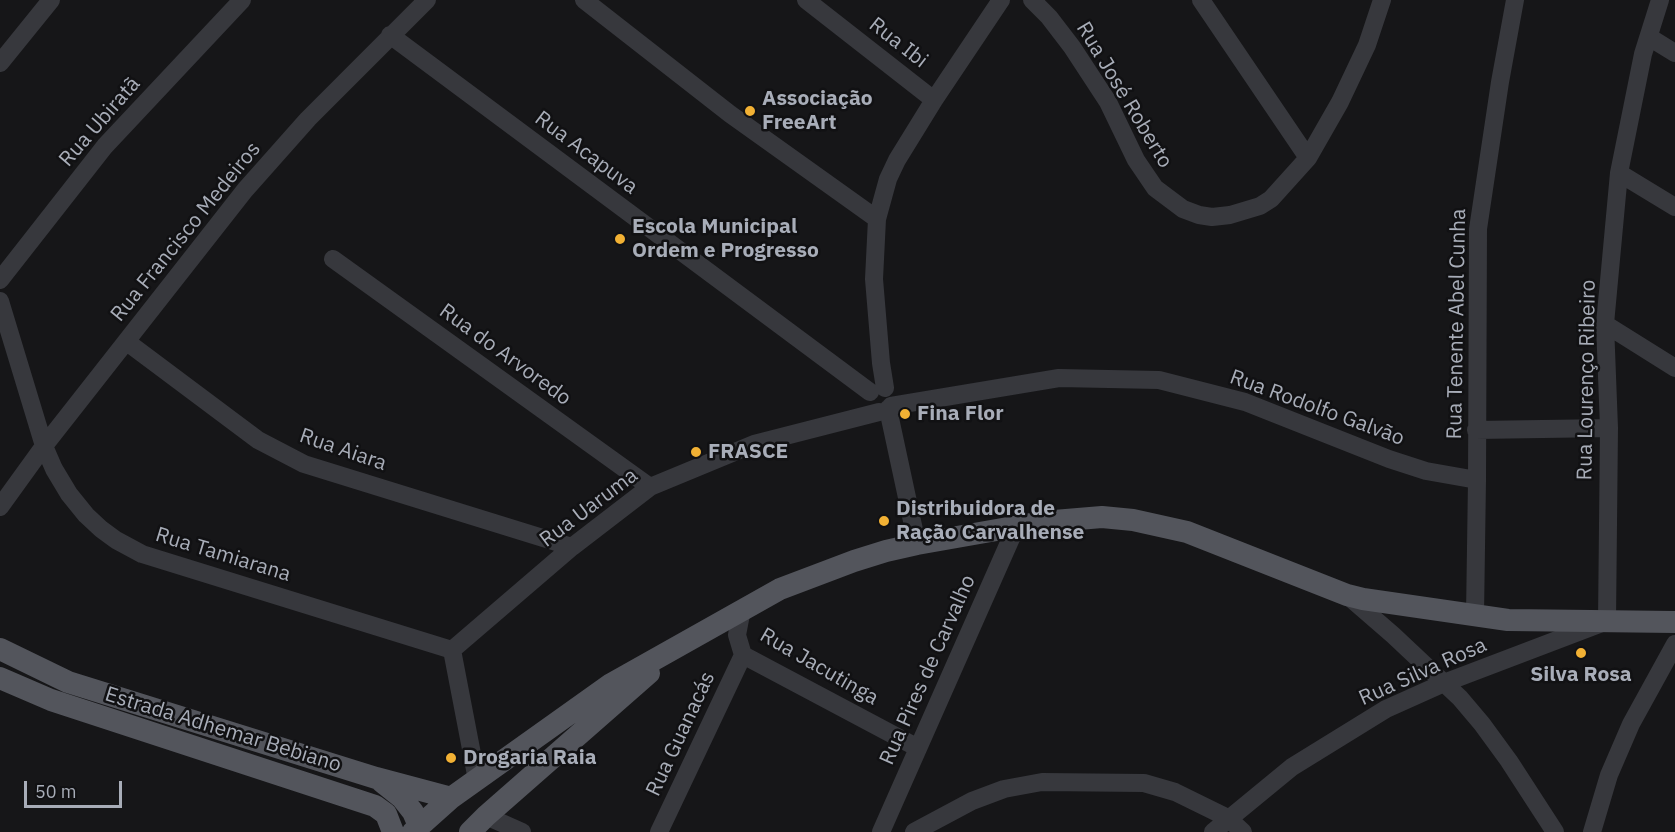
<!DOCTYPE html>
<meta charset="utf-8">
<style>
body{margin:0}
#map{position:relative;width:1675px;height:832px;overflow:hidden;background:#161618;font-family:"IBM Plex Sans",sans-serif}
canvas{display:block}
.scale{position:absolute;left:24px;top:781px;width:98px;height:27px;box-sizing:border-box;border:3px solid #a8adb8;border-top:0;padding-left:8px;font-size:18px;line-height:21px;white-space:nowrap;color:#a8adb8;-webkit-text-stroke:4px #111113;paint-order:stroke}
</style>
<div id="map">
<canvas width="1675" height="832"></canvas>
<div class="scale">50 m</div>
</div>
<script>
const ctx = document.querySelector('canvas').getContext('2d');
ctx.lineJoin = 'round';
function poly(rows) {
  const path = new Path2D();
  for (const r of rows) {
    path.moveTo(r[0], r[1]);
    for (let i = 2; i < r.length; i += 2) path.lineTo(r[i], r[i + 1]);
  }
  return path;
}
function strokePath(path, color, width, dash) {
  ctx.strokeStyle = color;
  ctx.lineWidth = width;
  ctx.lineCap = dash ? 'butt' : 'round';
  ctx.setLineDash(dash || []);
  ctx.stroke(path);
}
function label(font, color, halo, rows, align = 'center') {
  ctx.font = font + ' "IBM Plex Sans",sans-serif';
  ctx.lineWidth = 5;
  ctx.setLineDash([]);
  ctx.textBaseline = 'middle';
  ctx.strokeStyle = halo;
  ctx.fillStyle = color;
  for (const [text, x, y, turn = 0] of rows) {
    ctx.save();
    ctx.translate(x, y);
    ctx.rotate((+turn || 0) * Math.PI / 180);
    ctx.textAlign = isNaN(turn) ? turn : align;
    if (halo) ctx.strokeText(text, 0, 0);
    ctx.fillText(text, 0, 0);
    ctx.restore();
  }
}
const minor = poly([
 [584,0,730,114,877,219],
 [806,0,934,100],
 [1032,0,1049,17,1072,47,1108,102,1136,160,1155,188,1183,209,1199,215,1212,217,1230,215,1260,206,1271,199,1308,158,1340,102,1367,45,1382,0],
 [1201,0,1308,158],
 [390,35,870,392],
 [1649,37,1675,53],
 [0,63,51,0],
 [1619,173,1675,207],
 [333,259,650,487],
 [0,280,105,146,242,0],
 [0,301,44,446,54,469,69,494,86,515,101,529,116,540,142,554,452,650],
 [1605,324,1675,368],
 [127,342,258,440,304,464,572,547],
 [885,388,881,363,874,279,877,219,888,179,897,160,934,100,1001,0],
 [891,406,1059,378,1159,380,1245,402,1389,459,1426,471,1477,480],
 [888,409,917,544],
 [1476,430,1609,428],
 [0,507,44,446,245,190,308,119,427,0],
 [1348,596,1393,635,1460,698,1482,724,1509,761,1555,832],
 [742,609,737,635,743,655,918,748],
 [1475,615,1477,480,1478,229,1500,82,1515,0],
 [452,650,572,547,650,487,754,444,879,412],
 [452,650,477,780],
 [486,816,522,832],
 [659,832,743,655],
 [881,832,1016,527],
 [914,832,972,801,1004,789,1042,782,1144,783,1175,792,1228,818,1243,832],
 [1213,832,1292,767,1386,709,1444,683,1607,621,1609,428,1605,324,1619,173,1643,54,1660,0],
 [1592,832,1609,775,1631,724,1675,644]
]);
const major = poly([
 [0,649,68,682,376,778,451,798],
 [0,678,51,700,375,806,386,814,393,832],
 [382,782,402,798,413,812,419,826,418,832],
 [413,832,451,798,611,684,780,589,854,561,886,551,917,544,1042,522,1102,517,1133,520,1187,532,1347,595,1363,599,1508,620,1675,622],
 [470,832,486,816,649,673]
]);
const markers = [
 [750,111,6,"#f2b134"],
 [620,239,6,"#f2b134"],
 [905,414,6,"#f2b134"],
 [696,452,6,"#f2b134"],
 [884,521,6,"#f2b134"],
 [1581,653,6,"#f2b134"],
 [451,758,6,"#f2b134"]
];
const streetNames = [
 ["Rua Ibi",898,43,38],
 ["Rua José Roberto",1124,95,59],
 ["Rua Ubiratã",100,122,-49],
 ["Rua Acapuva",586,153,37],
 ["Rua Francisco Medeiros",186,232,-51],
 ["Rua Tenente Abel Cunha",1457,324,-89],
 ["Rua do Arvoredo",505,355,36],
 ["Rua Lourenço Ribeiro",1587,380,-89],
 ["Rua Rodolfo Galvão",1317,408,20],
 ["Rua Aiara",343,450,19],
 ["Rua Uaruma",589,508,-37],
 ["Rua Tamiarana",223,555,17],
 ["Rua Jacutinga",819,667,30],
 ["Rua Pires de Carvalho",928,670,-66],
 ["Rua Silva Rosa",1423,672,-24],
 ["Estrada Adhemar Bebiano",223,730,17],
 ["Rua Guanacás",681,734,-65]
];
const poiNames = [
 ["Associação",762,99],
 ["FreeArt",762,123],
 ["Escola Municipal",632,227],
 ["Ordem e Progresso",632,251],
 ["Fina Flor",917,414],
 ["FRASCE",708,452],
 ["Distribuidora de",896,509],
 ["Ração Carvalhense",896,533],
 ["Silva Rosa",1581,675,"center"],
 ["Drogaria Raia",463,758]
];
strokePath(minor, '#37383d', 18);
strokePath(major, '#53555c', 22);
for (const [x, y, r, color] of markers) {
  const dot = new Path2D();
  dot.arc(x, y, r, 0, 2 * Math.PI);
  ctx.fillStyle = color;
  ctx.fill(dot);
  strokePath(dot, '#111113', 2);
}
label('21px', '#a8adb8', '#111113', streetNames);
label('bold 21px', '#a8adb8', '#111113', poiNames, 'left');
</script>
